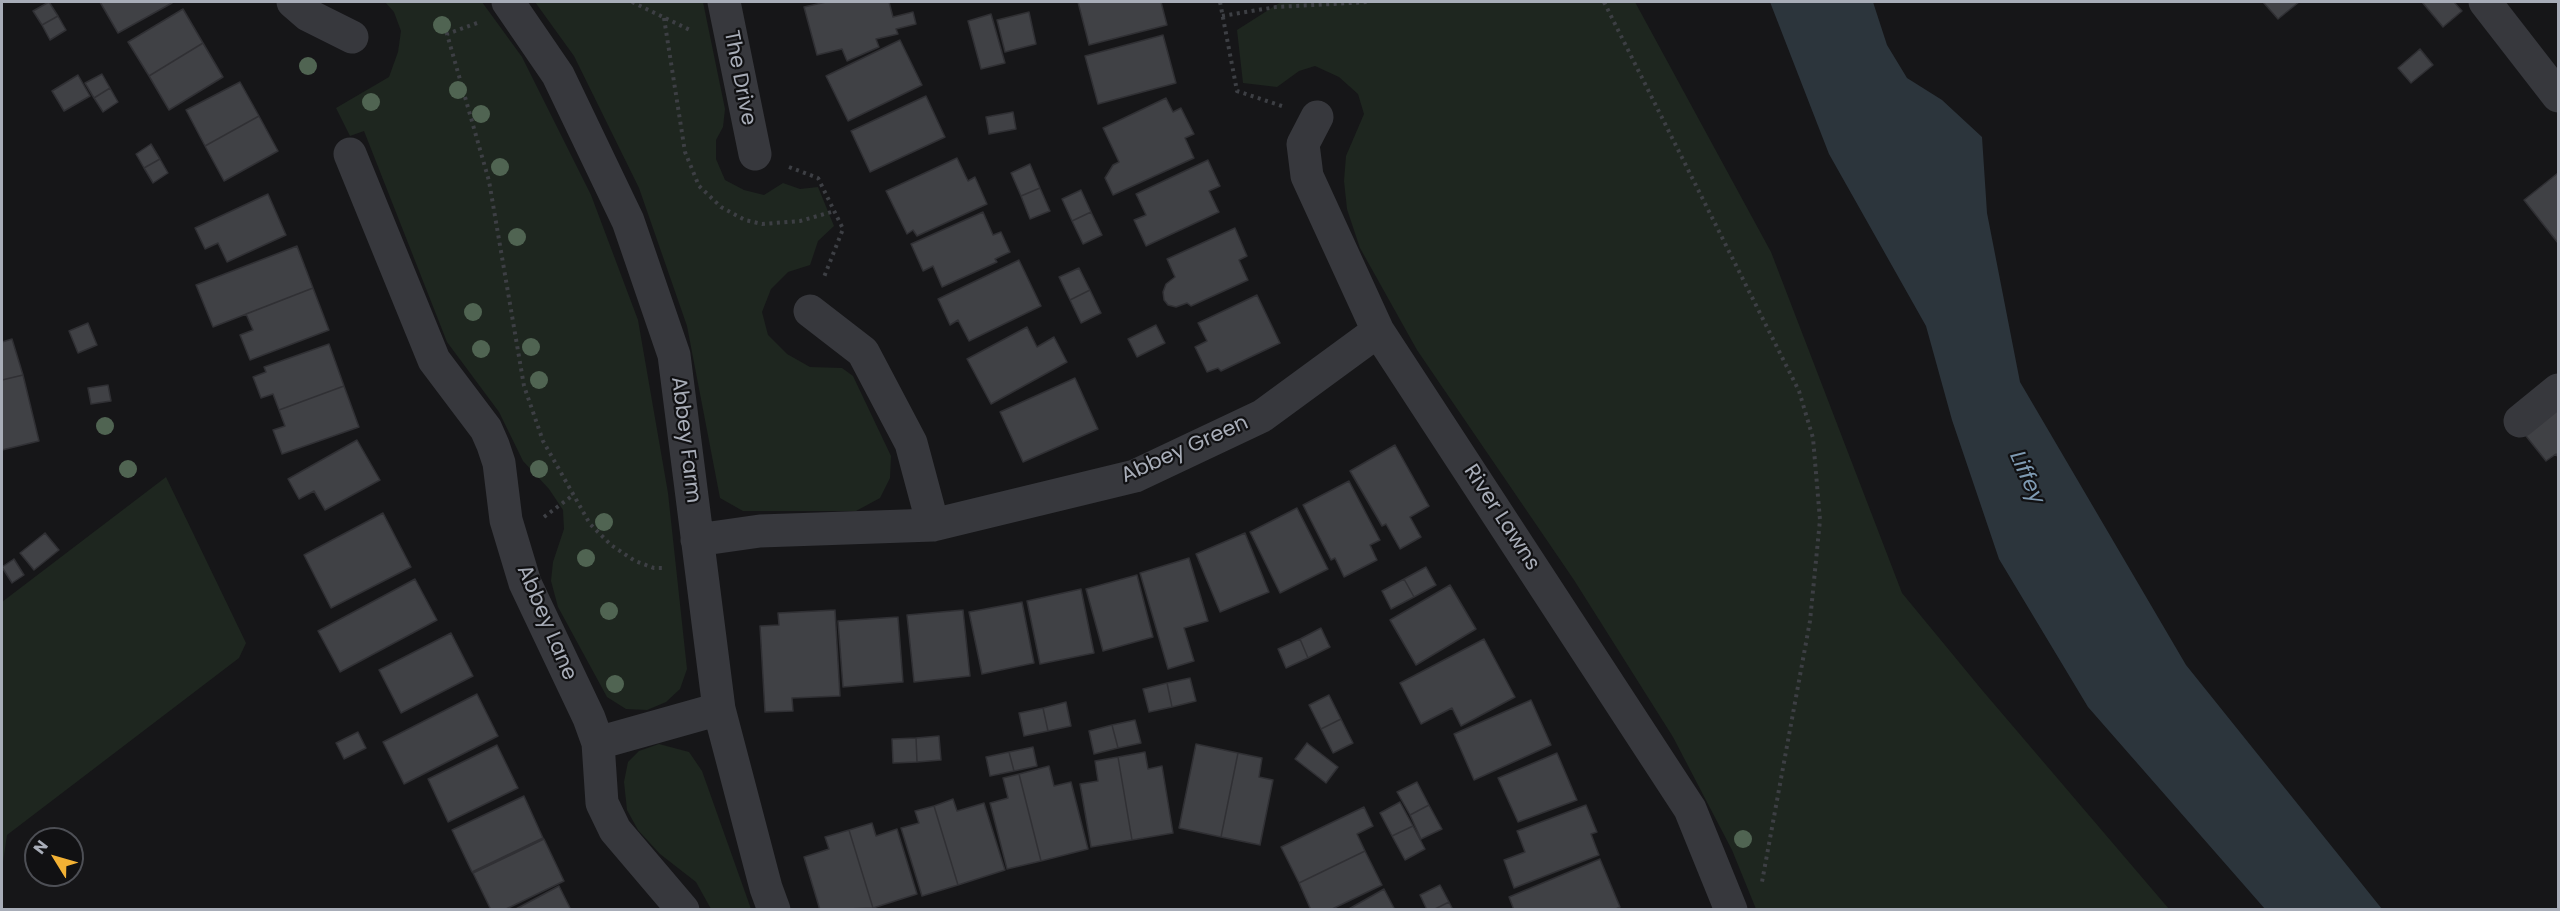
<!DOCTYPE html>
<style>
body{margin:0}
#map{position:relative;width:2560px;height:911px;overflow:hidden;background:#161618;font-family:Poppins,sans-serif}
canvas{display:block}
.frame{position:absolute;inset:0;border:3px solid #a8adb8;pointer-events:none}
.north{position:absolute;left:24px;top:827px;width:60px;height:60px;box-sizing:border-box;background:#111113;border:2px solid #4d4f55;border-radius:50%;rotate:307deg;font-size:16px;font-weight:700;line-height:24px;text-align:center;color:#a8adb8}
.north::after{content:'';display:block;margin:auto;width:21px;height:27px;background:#f2b134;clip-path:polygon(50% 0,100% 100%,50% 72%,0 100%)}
</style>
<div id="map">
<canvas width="2560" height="911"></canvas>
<div class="frame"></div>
<div class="north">N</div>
</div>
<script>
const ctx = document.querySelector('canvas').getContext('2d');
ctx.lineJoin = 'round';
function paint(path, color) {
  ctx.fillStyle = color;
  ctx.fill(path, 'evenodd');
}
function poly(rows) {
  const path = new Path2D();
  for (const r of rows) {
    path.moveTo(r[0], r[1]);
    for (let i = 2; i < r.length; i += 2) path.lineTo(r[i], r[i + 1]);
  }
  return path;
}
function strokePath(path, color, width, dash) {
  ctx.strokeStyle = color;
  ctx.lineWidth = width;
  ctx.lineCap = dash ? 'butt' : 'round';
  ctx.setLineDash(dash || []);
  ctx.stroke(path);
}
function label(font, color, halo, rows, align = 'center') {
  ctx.font = font + ' Poppins,sans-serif';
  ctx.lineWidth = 4.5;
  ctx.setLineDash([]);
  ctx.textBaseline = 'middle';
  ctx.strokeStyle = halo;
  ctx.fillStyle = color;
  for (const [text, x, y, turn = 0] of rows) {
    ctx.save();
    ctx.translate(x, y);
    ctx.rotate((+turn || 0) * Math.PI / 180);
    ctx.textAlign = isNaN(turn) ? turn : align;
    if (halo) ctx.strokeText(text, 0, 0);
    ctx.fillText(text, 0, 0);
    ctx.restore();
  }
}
const green = poly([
 [385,2,482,2,522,57,591,195,638,320,668,493,687,669,680,689,666,702,647,710,626,709,607,697,558,607,551,581,553,562,564,529,563,510,549,489,523,461,499,412,447,342,364,131,350,136,336,108,389,77,398,52,401,31,394,12],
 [535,2,703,2,725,109,723,127,716,140,716,159,725,180,744,190,764,195,783,183,800,189,818,187,834,226,818,241,810,265,788,272,771,289,762,312,768,335,787,354,810,367,842,368,853,376,891,456,890,478,880,498,856,511,743,511,720,498,687,326,639,188,574,56],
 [1281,2,1635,2,1771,252,1902,593,1982,690,2169,909,1756,909,1732,850,1673,737,1574,580,1417,350,1360,248,1347,209,1344,181,1346,156,1364,114,1358,94,1339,77,1315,66,1299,71,1277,87,1243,83,1237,30],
 [166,477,246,643,239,658,7,835,2,869,2,602],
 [659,744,689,752,702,771,751,909,711,909,696,882,660,854,638,830,627,810,624,782,628,762,639,751]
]);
const water = poly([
 [1770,2,1873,2,1887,45,1907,78,1942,100,1982,137,1987,213,2020,382,2186,665,2382,909,2265,909,2088,707,1999,559,1952,420,1926,326,1829,154]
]);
const building = poly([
 [49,2,58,16,42,25,33,11,49,2],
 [100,2,172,2,172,3,118,33,100,2],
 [826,2,889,2,893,17,913,12,916,24,896,29,898,34,876,39,879,47,847,61,842,49,817,55,804,7,826,2],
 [1078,2,1161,2,1167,25,1089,45,1078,2],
 [2263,2,2299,2,2278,19,2263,2],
 [2422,2,2454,2,2462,11,2443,27,2422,2],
 [183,9,203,43,149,76,128,42,183,9],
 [1029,12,1036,44,1005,52,997,20,1029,12],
 [991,14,1005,63,981,69,968,21,991,14],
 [58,16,66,30,50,40,42,25,58,16],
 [1163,35,1176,83,1098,104,1085,56,1163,35],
 [900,40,922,85,848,121,826,76,900,40],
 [203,43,223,77,169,110,149,76,203,43],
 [2420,49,2433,65,2411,83,2398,68,2420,49],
 [102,74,110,88,94,98,85,83,102,74],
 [78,75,90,96,64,111,52,91,78,75],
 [240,82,259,116,205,146,186,110,240,82],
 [110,88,118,102,103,112,94,98,110,88],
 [926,96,945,137,870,172,851,131,926,96],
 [1166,98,1173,112,1181,108,1194,134,1185,138,1194,158,1113,195,1105,178,1113,165,1119,162,1103,128,1166,98],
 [1013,112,1016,129,989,134,986,117,1013,112],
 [259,116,278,151,224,181,205,146,259,116],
 [151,144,160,159,144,168,136,154,151,144],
 [957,158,968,181,975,177,987,204,917,236,913,230,907,234,886,191,957,158],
 [160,159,168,173,153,183,144,168,160,159],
 [1208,160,1220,186,1209,191,1219,212,1146,246,1134,220,1146,215,1136,194,1208,160],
 [1030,164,1040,188,1021,196,1011,173,1030,164],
 [2558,173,2558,243,2524,200,2558,173],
 [1040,188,1050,211,1030,219,1021,196,1040,188],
 [1081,190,1091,212,1072,221,1062,199,1081,190],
 [268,194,286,235,227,262,218,243,205,249,195,228,268,194],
 [983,212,993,235,1001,232,1010,252,995,259,997,262,942,287,933,266,923,271,911,244,983,212],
 [1091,212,1102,235,1083,244,1072,221,1091,212],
 [1235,228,1247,256,1239,260,1248,280,1191,306,1187,303,1176,307,1168,305,1164,300,1163,292,1166,284,1175,277,1167,259,1235,228],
 [297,246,313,288,213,327,196,285,297,246],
 [1019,260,1041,306,969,341,958,320,950,325,938,299,1019,260],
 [1079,268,1090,290,1070,300,1059,277,1079,268],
 [313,288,329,330,250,360,240,335,253,330,246,314,313,288],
 [1090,290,1101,313,1081,323,1070,300,1090,290],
 [1257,295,1280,343,1221,371,1218,368,1207,372,1195,347,1207,341,1198,323,1257,295],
 [88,323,97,345,78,353,69,331,88,323],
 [1156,325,1165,343,1137,357,1128,339,1156,325],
 [1027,327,1037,347,1054,337,1067,362,991,404,967,359,1027,327],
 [12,339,23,375,2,380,2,342,12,339],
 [329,344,344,386,279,410,273,394,261,398,253,377,266,372,264,367,329,344],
 [23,375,39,441,2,450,2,380,23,375],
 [1075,378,1098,429,1023,462,1000,412,1075,378],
 [108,385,111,401,91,404,88,388,108,385],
 [344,386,359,427,282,454,273,430,285,426,279,410,344,386],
 [2558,408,2558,457,2556,454,2546,461,2522,431,2558,408],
 [357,440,380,480,325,510,314,491,299,499,288,479,357,440],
 [1395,445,1429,506,1410,517,1421,537,1400,549,1386,524,1382,526,1350,471,1395,445],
 [1349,481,1380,540,1370,545,1377,560,1344,577,1335,558,1331,560,1303,505,1349,481],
 [1297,508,1328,569,1280,593,1250,532,1297,508],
 [383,513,411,567,331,608,304,555,383,513],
 [45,533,59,550,34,570,20,553,45,533],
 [1245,533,1269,592,1220,612,1196,554,1245,533],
 [1189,558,1208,621,1184,628,1194,661,1168,669,1140,573,1189,558],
 [14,559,24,575,12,583,2,567,14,559],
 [1426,567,1436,585,1414,597,1404,579,1426,567],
 [1137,575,1153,637,1103,651,1086,589,1137,575],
 [415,579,437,620,340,672,318,631,415,579],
 [1404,579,1414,597,1391,609,1382,591,1404,579],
 [1450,585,1476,629,1416,665,1390,620,1450,585],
 [1081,589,1094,653,1040,664,1027,601,1081,589],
 [1022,602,1034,663,982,674,969,612,1022,602],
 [835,610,840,696,792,698,793,711,765,712,760,626,779,625,778,613,835,610],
 [963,610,970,676,914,682,907,615,963,610],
 [898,617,903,682,843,687,838,621,898,617],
 [1321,628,1330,647,1308,658,1300,639,1321,628],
 [451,633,473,676,401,713,379,670,451,633],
 [1300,639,1308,658,1286,668,1278,649,1300,639],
 [1484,639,1515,697,1461,726,1452,708,1421,724,1400,683,1484,639],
 [1190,678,1196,701,1172,707,1167,683,1190,678],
 [1167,683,1172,707,1149,712,1143,689,1167,683],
 [477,694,498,736,404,784,383,742,477,694],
 [1329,695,1341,719,1321,729,1309,705,1329,695],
 [1531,700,1551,745,1474,780,1454,734,1531,700],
 [1066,702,1071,726,1048,731,1043,708,1066,702],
 [1043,708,1048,731,1024,736,1019,713,1043,708],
 [1341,719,1353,743,1333,753,1321,729,1341,719],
 [1135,720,1141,743,1118,748,1112,725,1135,720],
 [1112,725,1118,748,1094,754,1089,731,1112,725],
 [358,732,366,748,344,759,336,743,358,732],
 [939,736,941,760,917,762,916,738,939,736],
 [916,738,917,762,893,763,892,739,916,738],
 [1307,743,1338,767,1326,783,1295,759,1307,743],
 [1196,744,1238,753,1221,837,1179,828,1196,744],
 [497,745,518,788,448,822,428,779,497,745],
 [1033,747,1037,766,1014,771,1009,752,1033,747],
 [1009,752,1014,771,990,776,986,757,1009,752],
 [1145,752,1148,769,1162,766,1173,833,1132,840,1118,757,1145,752],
 [1238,753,1262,758,1259,777,1273,780,1260,845,1221,837,1238,753],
 [1557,753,1577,800,1518,822,1498,778,1557,753],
 [1118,757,1132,840,1091,847,1080,784,1098,781,1095,761,1118,757],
 [1049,766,1054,786,1071,782,1088,849,1041,861,1019,774,1049,766],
 [1019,774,1041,861,1007,869,990,803,1008,798,1003,778,1019,774],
 [1417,782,1429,805,1410,815,1397,792,1417,782],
 [524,796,543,838,472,872,452,830,524,796],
 [953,799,957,811,984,803,1005,870,958,885,934,806,953,799],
 [1400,802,1413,826,1392,836,1380,813,1400,802],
 [1429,805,1442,829,1421,839,1410,815,1429,805],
 [1586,805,1597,832,1591,834,1599,855,1514,888,1504,860,1525,852,1517,831,1586,805],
 [934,806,958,885,922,896,901,828,919,823,915,811,934,806],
 [1364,807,1373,826,1357,834,1365,851,1299,883,1281,847,1364,807],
 [872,823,876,836,897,829,917,894,873,908,849,830,872,823],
 [1413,826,1425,849,1405,860,1392,836,1413,826],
 [849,830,873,908,820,910,804,857,829,849,825,837,849,830],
 [544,839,564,881,504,910,491,910,473,873,544,839],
 [1365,851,1382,885,1330,910,1311,910,1299,883,1365,851],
 [1600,859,1620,907,1614,910,1514,910,1509,897,1600,859],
 [1440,885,1449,902,1433,910,1427,910,1420,895,1440,885],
 [559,886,571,910,514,910,559,886],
 [1384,889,1395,910,1347,910,1384,889],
 [1449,902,1453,910,1433,910,1449,902]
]);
const path = poly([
 [632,2,690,30],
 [1220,2,1237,91,1282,106],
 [1604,2,1799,391,1813,438,1820,520,1810,621,1762,882],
 [1222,16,1276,7,1369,2],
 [664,18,685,152,699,186,721,207,745,220,762,224,800,221,835,211],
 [477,23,447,34,489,181,524,386,543,441,590,524,611,545,635,561,654,568,663,568],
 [789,167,818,178,843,229,824,277],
 [544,517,572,496]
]);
const minor = poly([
 [293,2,308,15,352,37],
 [508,2,558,75,628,221,674,355,719,709,766,888,774,910],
 [724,2,755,154],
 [2485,2,2558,96],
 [1317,117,1303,144,1307,176,1378,331,1690,809,1731,910],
 [350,154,434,360,486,429,493,445,499,463,506,520,525,583,589,718,598,743,602,803,615,830,683,910],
 [810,311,863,352,911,443,933,525],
 [2520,421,2558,390],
 [697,540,760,531,933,525,1135,476,1262,416,1378,331],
 [598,743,719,709]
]);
const trees = [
 [442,25],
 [308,66],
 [458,90],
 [371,102],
 [481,114],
 [500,167],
 [517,237],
 [473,312],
 [531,347],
 [481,349],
 [539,380],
 [105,426],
 [128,469],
 [539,469],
 [604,522],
 [586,558],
 [609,611],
 [615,684],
 [1743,839]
];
const streetNames = [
 ["The Drive",739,78,79],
 ["Abbey Farm",685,440,83],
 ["Abbey Green",1185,450,-24],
 ["River Lawns",1501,518,57],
 ["Abbey Lane",546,623,67]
];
const waterNames = [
 ["Liffey",2026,478,66]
];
paint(green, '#1e261f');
paint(water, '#2c353c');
paint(building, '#404145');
strokePath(building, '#303034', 1.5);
strokePath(path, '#3d3f44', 4, [3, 4.5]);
strokePath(minor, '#37383d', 33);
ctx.fillStyle = '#506452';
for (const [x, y] of trees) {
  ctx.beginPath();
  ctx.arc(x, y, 9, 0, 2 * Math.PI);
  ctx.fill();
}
label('21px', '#a8adb8', '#111113', streetNames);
label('italic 22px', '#7f9bb3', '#111113', waterNames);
</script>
